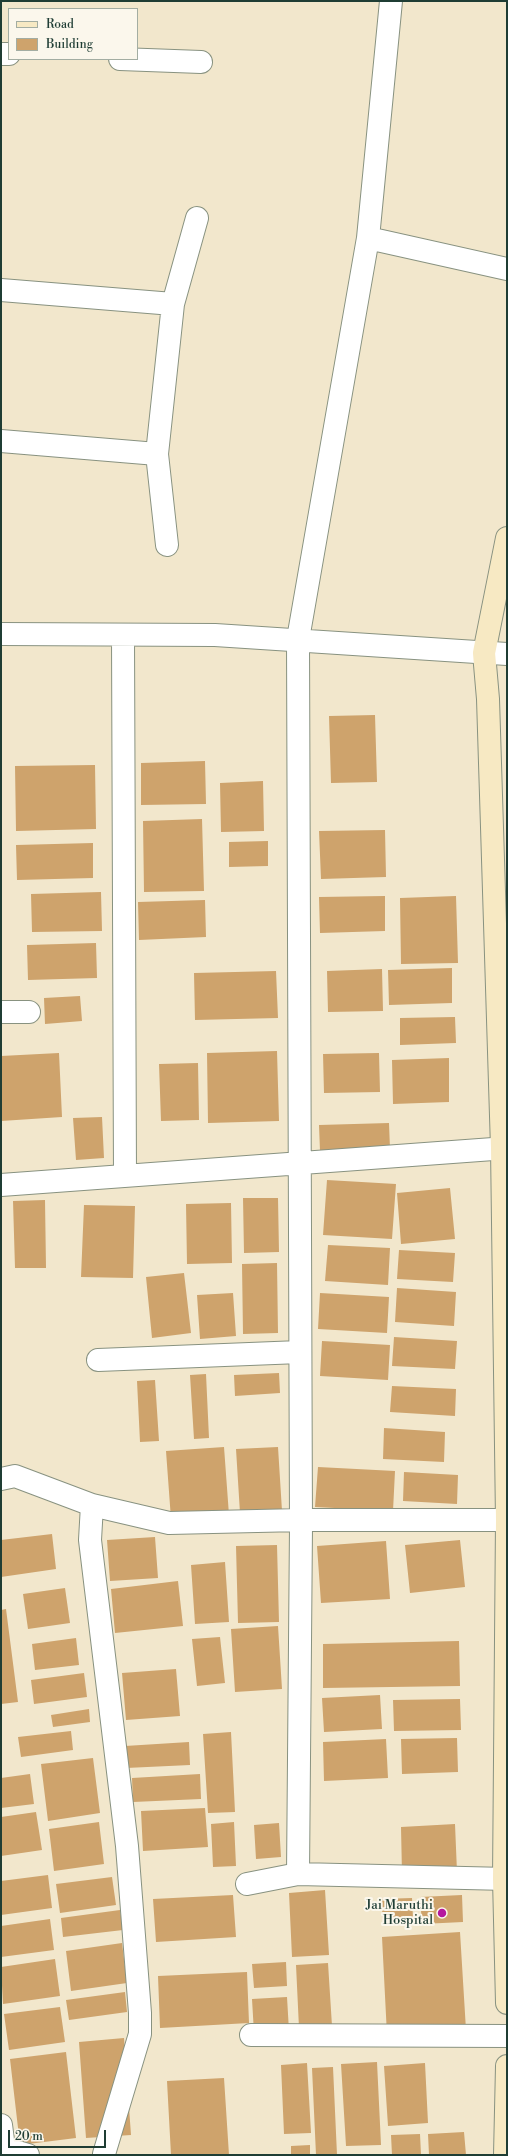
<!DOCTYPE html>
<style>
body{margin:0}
#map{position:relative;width:508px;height:2156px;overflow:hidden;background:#f2e7cc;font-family:"Libre Bodoni",serif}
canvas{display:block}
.frame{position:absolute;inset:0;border:2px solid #1f3d34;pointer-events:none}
.legend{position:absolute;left:8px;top:8px;width:130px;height:52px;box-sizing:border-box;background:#fbf7ec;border:1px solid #a3ada2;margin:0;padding:5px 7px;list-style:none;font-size:12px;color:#1f3d34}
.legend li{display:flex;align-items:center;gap:8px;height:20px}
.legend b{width:20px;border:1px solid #a3ada2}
.scale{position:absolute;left:8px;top:2130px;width:98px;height:18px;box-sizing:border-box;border:2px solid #1f3d34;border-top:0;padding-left:5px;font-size:12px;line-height:14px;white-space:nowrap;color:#1f3d34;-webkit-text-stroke:3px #fbf7ec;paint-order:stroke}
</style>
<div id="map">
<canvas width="508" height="2156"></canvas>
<div class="frame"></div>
<ul class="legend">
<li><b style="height:5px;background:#f7e9c3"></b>Road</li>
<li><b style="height:11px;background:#cea36c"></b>Building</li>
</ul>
<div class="scale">20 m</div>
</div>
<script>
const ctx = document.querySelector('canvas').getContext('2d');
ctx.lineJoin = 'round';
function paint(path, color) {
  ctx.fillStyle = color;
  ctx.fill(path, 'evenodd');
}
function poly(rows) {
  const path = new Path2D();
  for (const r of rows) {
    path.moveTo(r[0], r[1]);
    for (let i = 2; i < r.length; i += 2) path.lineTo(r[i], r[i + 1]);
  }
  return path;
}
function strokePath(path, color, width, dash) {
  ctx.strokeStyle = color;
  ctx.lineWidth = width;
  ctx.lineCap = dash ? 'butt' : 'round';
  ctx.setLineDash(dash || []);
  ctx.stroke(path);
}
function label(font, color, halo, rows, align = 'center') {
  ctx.font = font + ' "Libre Bodoni",serif';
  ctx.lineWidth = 4;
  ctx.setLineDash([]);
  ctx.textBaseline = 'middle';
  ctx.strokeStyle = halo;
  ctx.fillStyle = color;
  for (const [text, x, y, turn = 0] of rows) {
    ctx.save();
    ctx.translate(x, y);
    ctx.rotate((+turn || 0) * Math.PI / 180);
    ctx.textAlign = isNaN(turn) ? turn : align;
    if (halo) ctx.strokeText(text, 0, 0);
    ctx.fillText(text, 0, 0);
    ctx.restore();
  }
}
const building = poly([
 [375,715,377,782,331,783,329,716],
 [205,761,206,804,141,805,141,763],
 [95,765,96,829,16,831,15,766],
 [263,781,264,831,221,832,220,783],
 [202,819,204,891,144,892,143,821],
 [385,830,386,877,321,879,319,831],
 [268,841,268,866,229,867,229,842],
 [93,843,93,878,17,880,16,845],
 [101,892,102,931,32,932,31,894],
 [385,896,385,931,320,933,319,897],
 [456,896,458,963,401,964,400,898],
 [205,900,206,937,139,940,138,902],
 [96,943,97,978,28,980,27,945],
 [452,968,452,1003,389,1005,388,970],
 [382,969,383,1011,328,1012,327,971],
 [276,971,278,1018,195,1020,194,973],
 [80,996,82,1021,45,1024,44,998],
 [455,1017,456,1043,400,1045,400,1018],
 [277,1051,279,1121,208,1123,207,1053],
 [59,1053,62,1117,1,1121,1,1056],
 [379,1053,380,1092,324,1093,323,1054],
 [449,1058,449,1102,393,1104,392,1060],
 [198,1063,199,1120,161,1121,159,1064],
 [102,1117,104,1158,76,1160,73,1118],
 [389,1123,390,1149,320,1151,319,1125],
 [327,1180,396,1184,392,1239,323,1235],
 [450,1188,455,1239,401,1244,397,1193],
 [243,1198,278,1198,279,1252,244,1253],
 [45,1200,46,1268,15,1268,13,1201],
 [231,1203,232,1263,187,1264,186,1204],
 [84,1205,135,1206,133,1278,81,1277],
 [328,1245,390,1248,388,1285,325,1281],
 [399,1250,455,1253,453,1282,397,1279],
 [277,1263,278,1333,243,1334,242,1264],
 [184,1273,191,1333,152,1338,146,1277],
 [397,1288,456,1292,454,1326,395,1322],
 [233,1293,236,1336,200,1339,197,1295],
 [320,1293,389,1297,387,1333,318,1329],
 [394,1337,457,1341,455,1369,392,1366],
 [322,1341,390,1345,388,1380,320,1376],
 [279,1373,280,1393,235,1396,234,1375],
 [206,1374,209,1438,194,1439,190,1375],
 [155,1380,159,1441,140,1442,137,1381],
 [392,1386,456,1389,455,1416,390,1412],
 [384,1428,445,1432,444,1462,383,1459],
 [224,1447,229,1515,171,1519,166,1451],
 [278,1447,282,1511,240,1513,236,1449],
 [318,1467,395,1471,393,1511,315,1507],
 [404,1472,458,1475,457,1504,403,1501],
 [52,1534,56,1569,1,1577,1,1540],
 [155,1537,158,1578,110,1581,107,1540],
 [460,1540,465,1587,410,1593,405,1545],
 [386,1541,390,1599,321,1603,317,1546],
 [277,1545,279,1622,238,1623,236,1546],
 [225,1562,229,1622,195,1624,191,1565],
 [178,1581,183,1626,115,1633,111,1589],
 [65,1588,70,1623,28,1629,23,1594],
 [6,1609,18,1702,1,1704,1,1610],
 [278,1626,282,1689,235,1692,231,1629],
 [220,1637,225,1683,197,1686,192,1639],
 [76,1638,79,1665,35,1670,32,1644],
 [459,1641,460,1686,323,1688,323,1644],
 [176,1669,180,1716,126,1720,122,1673],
 [84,1673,87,1697,34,1704,31,1680],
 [380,1695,382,1729,324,1732,322,1698],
 [460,1699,461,1730,394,1731,393,1700],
 [89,1709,90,1722,53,1727,51,1715],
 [71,1731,73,1750,21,1757,18,1737],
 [231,1732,235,1812,208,1813,203,1734],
 [457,1738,458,1772,402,1774,401,1739],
 [386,1739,388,1778,324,1781,323,1742],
 [189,1742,190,1765,126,1768,125,1746],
 [93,1758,100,1813,48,1821,41,1764],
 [30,1774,34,1804,1,1808,1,1778],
 [200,1774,201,1799,133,1802,132,1778],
 [205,1808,208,1847,143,1851,141,1811],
 [36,1812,42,1850,1,1856,1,1817],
 [99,1822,104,1864,54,1871,49,1829],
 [234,1822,236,1866,213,1867,211,1824],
 [279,1823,281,1857,256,1859,254,1825],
 [455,1824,457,1872,402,1874,401,1827],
 [48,1875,52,1908,1,1915,1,1881],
 [112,1877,116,1905,60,1913,56,1884],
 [325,1890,329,1955,292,1957,289,1893],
 [233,1895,236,1937,156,1942,153,1899],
 [462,1895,463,1922,422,1924,420,1897],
 [412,1898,413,1919,383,1920,381,1899],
 [120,1910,123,1930,63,1937,61,1918],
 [50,1919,54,1950,1,1957,1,1926],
 [460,1932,466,2030,387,2035,382,1937],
 [122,1943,127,1983,71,1991,66,1951],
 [55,1959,60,1996,3,2004,1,1967],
 [286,1962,287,1986,254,1988,252,1964],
 [328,1963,332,2026,299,2028,296,1965],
 [247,1972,249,2023,160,2028,158,1976],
 [125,1992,127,2012,69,2020,66,2000],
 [287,1997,289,2031,254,2033,252,1999],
 [60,2007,65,2042,9,2050,4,2014],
 [124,2038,131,2135,86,2138,79,2042],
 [66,2052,76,2138,20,2145,10,2059],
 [377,2062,381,2145,346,2146,341,2064],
 [307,2063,311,2133,284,2134,281,2065],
 [425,2063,428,2123,388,2126,384,2066],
 [333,2067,337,2155,316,2155,312,2068],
 [224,2078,229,2155,171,2155,167,2081],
 [464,2132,466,2155,429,2155,428,2134],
 [420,2134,421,2155,392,2155,391,2135],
 [310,2145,310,2155,291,2155,291,2146]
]);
const street = poly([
 [1,54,9,54],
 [120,59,201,62],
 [368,238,507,269],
 [1,290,173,304,157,454,1,441],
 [173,304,197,218],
 [157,454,167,545],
 [1,634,215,635,507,654],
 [123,636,125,1176],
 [1,1012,29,1012],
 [1,1185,507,1148],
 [98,1360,300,1352],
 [1,1479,15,1476,92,1505,169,1523,301,1520,507,1520],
 [92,1505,90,1540,127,1846,140,2013,140,2034,104,2154],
 [298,1874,301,1526,298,639,368,238,391,1],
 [247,1884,298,1874,507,1879],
 [251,2035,507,2036],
 [1,2125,4,2148],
 [1,2147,28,2155]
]);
const secondary = poly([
 [507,538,484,653,488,699,502,1148,507,1520,504,1879,507,2003],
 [505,2155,507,2066]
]);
const markers = [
 [442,1913,5,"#b5179e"]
];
const poiNames = [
 ["Jai Maruthi",433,1906],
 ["Hospital",433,1921]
];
paint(building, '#cea36c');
strokePath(street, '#889280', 24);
strokePath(secondary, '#889280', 24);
strokePath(street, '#fff', 22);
strokePath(secondary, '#f7e9c3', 22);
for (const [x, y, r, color] of markers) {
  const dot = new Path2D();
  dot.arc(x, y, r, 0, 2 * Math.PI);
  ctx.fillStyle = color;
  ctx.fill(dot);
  strokePath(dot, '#fbf7ec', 1.5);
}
label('13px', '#1f3d34', '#fbf7ec', poiNames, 'right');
</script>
